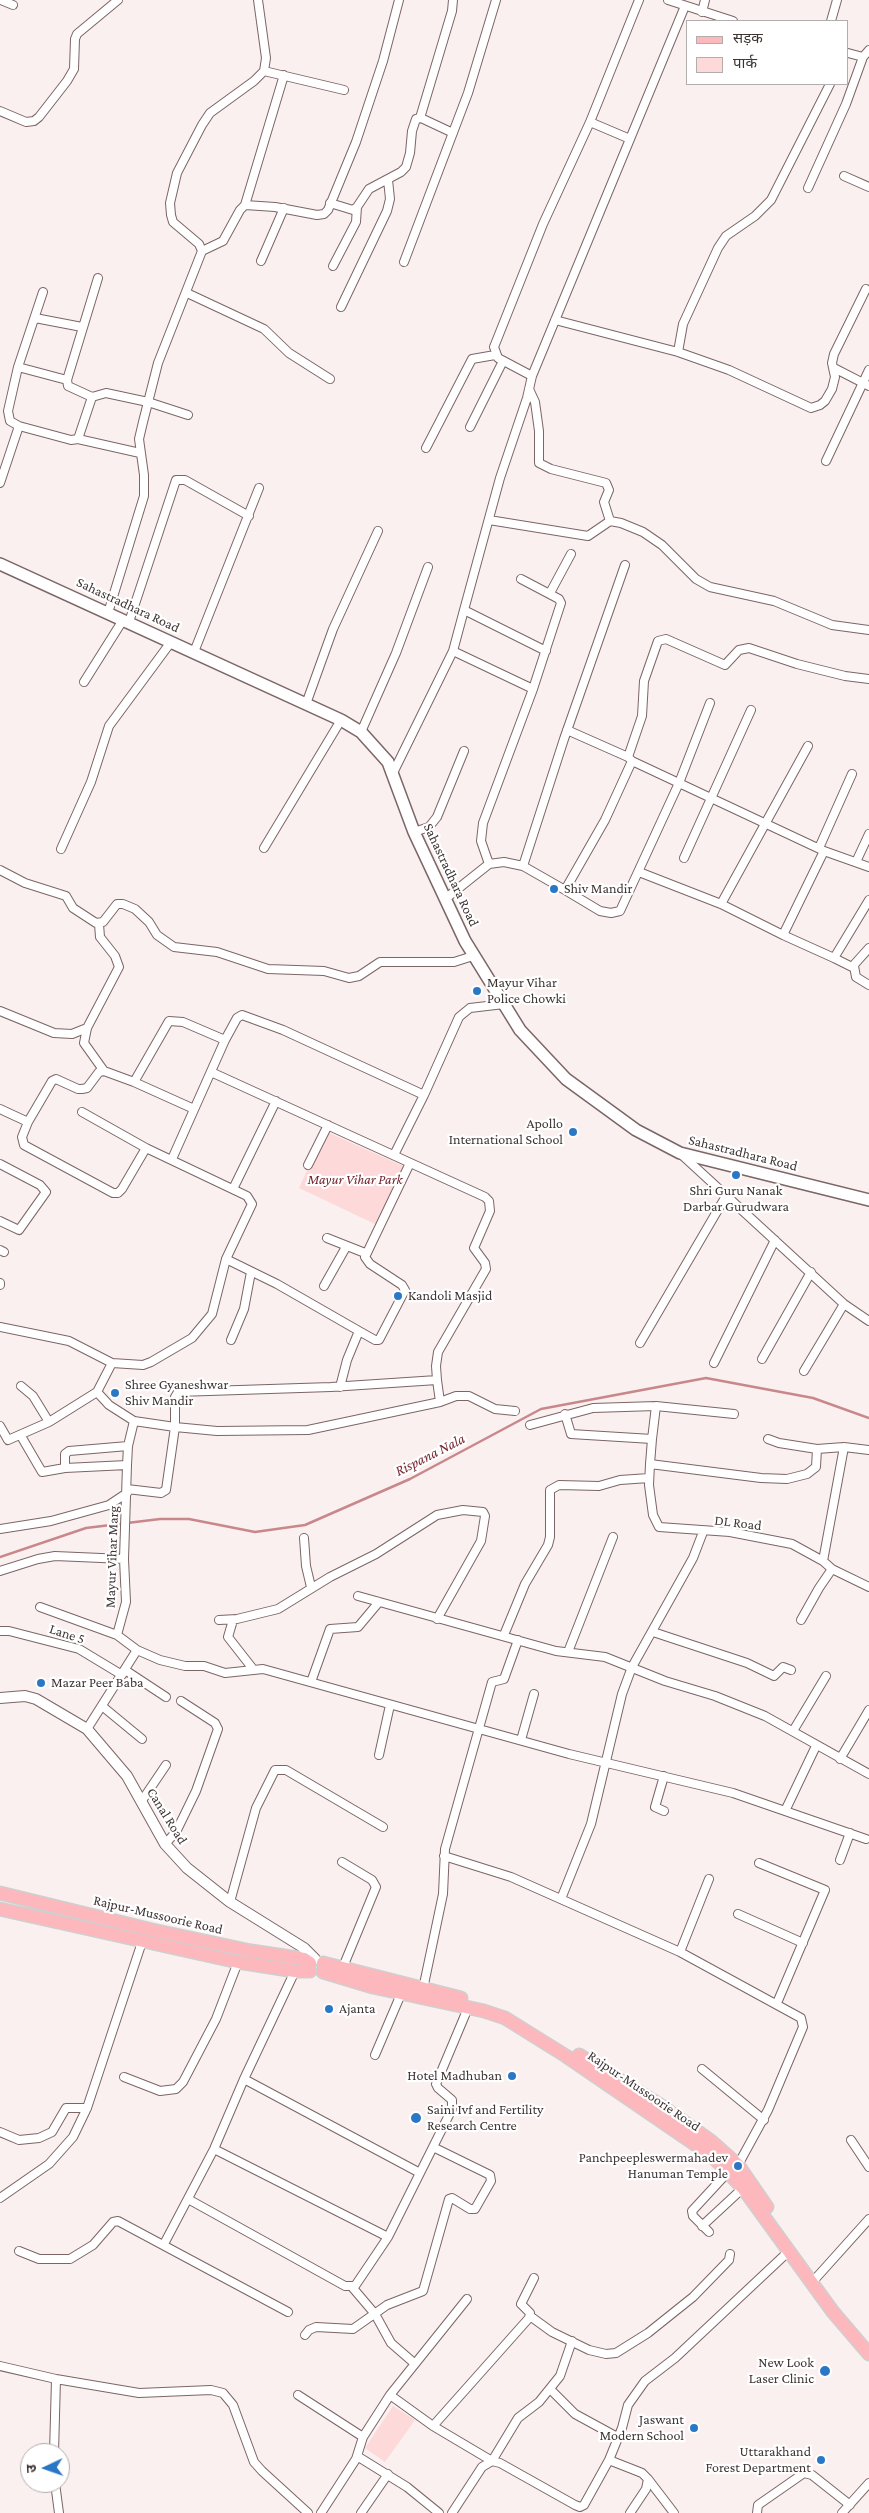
<!DOCTYPE html>
<meta charset="utf-8">
<style>
body{margin:0}
#map{position:relative;width:869px;height:2513px;overflow:hidden;background:#fbf0f0;font-family:"Crimson Pro","Noto Sans Devanagari",serif}
canvas{display:block}
.legend{position:absolute;left:686px;top:20px;width:162px;height:65px;box-sizing:border-box;background:#fff;border:1px solid #b2aeae;margin:0;padding:6px 9px;list-style:none;font-size:15px;color:#3f3434}
.legend li{display:flex;align-items:center;gap:10px;height:25px}
.legend b{width:25px;border:1px solid #b2aeae}
.north{position:absolute;left:20px;top:2443px;width:50px;height:50px;box-sizing:border-box;background:#fff;border:1px solid #b2aeae;border-radius:50%;rotate:267deg;font-size:14px;font-weight:700;line-height:20px;text-align:center;color:#3f3434}
.north::after{content:'';display:block;margin:auto;width:18px;height:22px;background:#2a77c6;clip-path:polygon(50% 0,100% 100%,50% 72%,0 100%)}
</style>
<div id="map">
<canvas width="869" height="2513"></canvas>
<ul class="legend">
<li><b style="height:6px;background:#fdb8bd"></b>सड़क</li>
<li><b style="height:14px;background:#fdd9da"></b>पार्क</li>
</ul>
<div class="north">उ</div>
</div>
<script>
const ctx = document.querySelector('canvas').getContext('2d');
ctx.lineJoin = 'round';
function paint(path, color) {
  ctx.fillStyle = color;
  ctx.fill(path, 'evenodd');
}
function poly(rows) {
  const path = new Path2D();
  for (const r of rows) {
    path.moveTo(r[0], r[1]);
    for (let i = 2; i < r.length; i += 2) path.lineTo(r[i], r[i + 1]);
  }
  return path;
}
function strokePath(path, color, width, dash) {
  ctx.strokeStyle = color;
  ctx.lineWidth = width;
  ctx.lineCap = dash ? 'butt' : 'round';
  ctx.setLineDash(dash || []);
  ctx.stroke(path);
}
function label(font, color, halo, rows, align = 'center') {
  ctx.font = font + ' "Crimson Pro",serif';
  ctx.lineWidth = 4.5;
  ctx.setLineDash([]);
  ctx.textBaseline = 'middle';
  ctx.strokeStyle = halo;
  ctx.fillStyle = color;
  for (const [text, x, y, turn = 0] of rows) {
    ctx.save();
    ctx.translate(x, y);
    ctx.rotate((+turn || 0) * Math.PI / 180);
    ctx.textAlign = isNaN(turn) ? turn : align;
    if (halo) ctx.strokeText(text, 0, 0);
    ctx.fillText(text, 0, 0);
    ctx.restore();
  }
}
const green = poly([
 [325,1131,403,1166,377,1225,299,1188],
 [393,2406,415,2420,385,2462,365,2448]
]);
const stream = poly([
 [0,1557,86,1528,160,1519,189,1519,255,1532,305,1525,410,1479,541,1409,706,1378,813,1398,869,1418]
]);
const minor = poly([
 [1,0,13,5],
 [668,0,733,21],
 [702,12,705,0],
 [831,21,837,0],
 [848,53,863,57,869,50],
 [264,71,344,90],
 [0,111,26,122,34,121,39,117,67,81,74,69,75,39,77,34,118,0],
 [420,118,452,11,453,0],
 [590,122,630,139],
 [844,176,869,187],
 [808,188,846,104,863,57],
 [330,203,353,210,357,207,369,189,401,172,406,167,410,153,412,131,416,119,421,118,453,133],
 [245,205,284,75],
 [202,251,223,241,240,210,245,205,275,207,317,215,324,214,328,210,356,142,383,61,399,0],
 [261,261,284,208],
 [404,262,468,93,496,0],
 [333,266,356,222,357,207],
 [187,293,264,329,289,353,330,379],
 [341,307,387,211,390,199,388,180],
 [35,318,82,327],
 [555,320,678,352,729,370,811,408,820,405,825,401,832,389,835,377,832,363,834,354,866,289],
 [678,352,683,324,718,248,726,236,755,216,771,200,830,84],
 [18,367,67,380],
 [834,368,869,386],
 [532,376,498,358,494,347,543,224,590,122,639,0],
 [529,389,535,402,539,431,539,463,551,469,606,483,609,490,604,502,610,521],
 [92,397,68,386,67,380,98,278],
 [19,426,71,440,78,439,92,397,106,393,148,402,188,415],
 [470,427,503,361],
 [78,439,140,453],
 [426,448,472,359,495,355],
 [826,461,869,370],
 [0,483,19,426,10,421,8,411,18,367,43,292],
 [489,520,588,536,610,521,621,523,643,532,662,545,696,579,710,587,774,601,832,625,869,630],
 [521,579,559,599,561,603,533,689,483,823,481,841,489,864,504,862,523,866,564,739,625,565],
 [550,593,571,554],
 [108,613,144,496,144,475,139,439,143,422,158,363,202,251,199,244,173,222,171,215,170,203,177,173,202,125,210,113,254,81,264,71,266,58,258,0],
 [129,622,176,480,185,480,249,516],
 [453,651,464,610],
 [546,651,464,610,500,478,527,398,532,376,685,6],
 [194,652,259,488],
 [84,682,123,620],
 [306,704,333,629,378,531],
 [567,730,628,757],
 [361,732,396,653,428,567],
 [632,761,824,851,869,867],
 [392,775,453,651,533,689],
 [414,832,429,827,437,817,464,751],
 [264,848,341,720],
 [819,848,852,774],
 [61,849,91,782,109,726,171,642],
 [824,851,783,935,834,958],
 [684,858,751,710],
 [856,862,869,834],
 [523,866,565,890,605,820,632,761,628,757,642,716,644,681,658,641,666,639,725,665,739,650,749,648,797,664,845,676,869,679],
 [0,870,25,883,66,896,73,908,96,923,103,922,117,904,123,904,135,909,149,922,157,935,174,947,217,952,268,969,324,971,349,978,359,976,380,962,454,962,473,956],
 [639,872,721,904],
 [565,890,600,911,611,913,620,911,679,783,710,703],
 [445,899,489,864],
 [869,900,834,958,852,967,869,948],
 [99,924,100,937,115,956,119,967,87,1028,84,1043,104,1071],
 [783,935,721,904,808,746],
 [854,966,856,977,869,985],
 [0,1011,54,1033,72,1034,87,1028],
 [211,1072,485,1197,489,1201,490,1211,474,1248,485,1263,486,1269,438,1352,436,1366,437,1380],
 [134,1082,194,1109],
 [0,1109,28,1122,52,1081,56,1079,78,1089,82,1089,87,1088,99,1072,104,1071,134,1082,169,1021,183,1022,225,1040],
 [82,1112,146,1148],
 [394,1155,424,1095,459,1017,470,1008,504,1004],
 [682,1155,844,1304,869,1321],
 [172,1159,225,1040,237,1018,242,1015,283,1030,424,1095],
 [0,1164,40,1185,46,1192,19,1230,0,1221],
 [308,1165,328,1125],
 [233,1189,276,1101],
 [327,1238,365,1253],
 [0,1250,4,1252],
 [226,1259,277,1284,359,1331,347,1360,340,1387],
 [0,1285,0,1283],
 [324,1286,346,1247],
 [0,1327,69,1341,112,1363,143,1365,151,1362,192,1338,212,1314,226,1259,252,1204,247,1196,146,1148,122,1189,118,1193,113,1193,24,1145,22,1137,28,1122],
 [359,1331,375,1340,379,1340,403,1294,405,1290,402,1285,370,1264,365,1257,410,1163],
 [231,1340,244,1309,251,1272],
 [640,1343,726,1196],
 [762,1359,811,1272],
 [112,1363,97,1392,109,1405,134,1421,175,1427,217,1431,308,1430,440,1402,437,1380,331,1387,178,1392,175,1397,175,1427,166,1490,161,1493,127,1489],
 [714,1363,775,1240],
 [804,1371,844,1304],
 [21,1386,33,1396,49,1422,97,1392],
 [440,1402,456,1396,469,1396,495,1409,515,1411],
 [656,1406,734,1414],
 [565,1414,571,1434,652,1439,650,1464,761,1478,787,1479,807,1474,816,1467,817,1449,844,1447,869,1450],
 [134,1421,128,1446,127,1465,124,1559,126,1602,117,1635,137,1650,160,1660,185,1666,204,1666,225,1673,263,1669,569,1754,733,1793,866,1839],
 [530,1425,593,1408,656,1406,652,1439],
 [0,1426,8,1440,49,1422],
 [21,1436,42,1472,65,1468,127,1465],
 [768,1439,779,1443,817,1449],
 [650,1464,649,1485,653,1515,659,1527,730,1532,792,1544,823,1561,832,1569,869,1587],
 [65,1468,65,1454,69,1451,128,1446],
 [0,1529,51,1521,109,1505,127,1493],
 [304,1538,306,1566,311,1587],
 [823,1561,844,1447],
 [0,1571,38,1559,55,1556,124,1559],
 [358,1596,556,1651,605,1657,665,1681,715,1696,765,1716,869,1774],
 [40,1607,117,1635],
 [219,1620,237,1619,278,1609,330,1577,376,1554,437,1515,463,1510,483,1512,485,1516,481,1541,437,1619],
 [233,1620,228,1637,253,1669],
 [801,1620,819,1588,832,1569],
 [0,1631,9,1631,79,1649,122,1675],
 [653,1632,747,1663,774,1676,783,1667,791,1670],
 [504,1635,525,1584,548,1545,550,1537,550,1490,559,1485,599,1486,620,1480,649,1478],
 [568,1652,613,1537],
 [125,1670,166,1697],
 [311,1682,330,1629,358,1627,379,1602],
 [102,1706,142,1739],
 [87,1729,137,1650],
 [793,1731,826,1676],
 [521,1740,534,1694],
 [379,1755,390,1705],
 [840,1759,869,1710],
 [141,1802,166,1765],
 [664,1811,655,1807,664,1776],
 [785,1811,816,1746],
 [165,1844,176,1832,196,1791,218,1729,215,1723,181,1701],
 [444,1856,511,1877,680,1952,801,2018,803,2027,768,2110,738,2165],
 [840,1860,850,1833],
 [342,1862,372,1880,376,1887,343,1967],
 [759,1863,825,1890,777,2003],
 [561,1899,591,1824,622,1694,632,1667,693,1558,703,1532],
 [230,1902,256,1808,275,1770,286,1770,383,1827],
 [738,1914,803,1943],
 [680,1952,709,1879],
 [423,1989,443,1894,445,1849,492,1682,504,1679,518,1640],
 [375,2055,401,1994],
 [702,2069,764,2120],
 [124,2077,160,2091,176,2089,183,2082,216,2019,238,1962],
 [244,2079,420,2173],
 [0,2132,19,2140,39,2138,52,2132,66,2108,87,2108],
 [851,2140,869,2167],
 [214,2149,388,2237],
 [0,2198,49,2164,73,2137,87,2108,142,1942],
 [188,2199,345,2286,355,2286,388,2237,452,2109,452,2100,438,2088,436,2084,468,2008],
 [702,2226,743,2188],
 [709,2232,693,2216,692,2211,728,2172],
 [164,2244,214,2149,244,2079,295,1971],
 [19,2251,39,2259,70,2259,93,2245,113,2222,118,2221,288,2312],
 [816,2278,869,2219],
 [352,2287,375,2314,391,2343,414,2363],
 [530,2316,552,2332,589,2350,606,2354,616,2353,648,2333,693,2297,729,2260,730,2254],
 [305,2335,309,2330,316,2327,353,2329,387,2305,423,2291,449,2199,452,2198,470,2209,475,2209,491,2181,490,2175,433,2147],
 [0,2366,56,2379,139,2393,211,2390,223,2393,233,2405,254,2462,262,2471,308,2513],
 [550,2389,575,2414,619,2438],
 [298,2395,363,2437],
 [390,2395,433,2426,492,2461,518,2418,539,2402,560,2376,572,2341],
 [433,2426,529,2318,530,2313,521,2304,534,2278],
 [54,2453,56,2379],
 [357,2456,407,2487,439,2513],
 [609,2460,642,2473,648,2479,646,2489,630,2513],
 [648,2479,674,2513],
 [55,2483,59,2513],
 [321,2513,356,2459,363,2437,390,2395,467,2299],
 [361,2513,388,2474],
 [452,2513,482,2467,492,2461,500,2463,575,2505,580,2507,584,2505,609,2460,622,2428,628,2405,645,2381,675,2358,789,2251],
 [757,2513,758,2505,804,2473,812,2475,850,2505],
 [842,2513,869,2483]
]);
const tertiary = poly([
 [0,1698,25,1696,36,1699,87,1729,127,1776,165,1844,187,1868,230,1902,304,1948,315,1959]
]);
const secondary = poly([
 [0,564,341,720,361,732,388,762,414,832,465,941,520,1030,566,1079,636,1130,680,1153,869,1200]
]);
const primary = poly([
 [0,1893,152,1930,251,1951,304,1959,310,1963],
 [0,1909,238,1962,295,1971,310,1971],
 [323,1963,461,1998],
 [323,1972,373,1987,484,2011,505,2018,566,2056,702,2149,715,2159,743,2188,833,2312,869,2354],
 [579,2055,663,2107,711,2141,738,2165,767,2207]
]);
const markers = [
 [554,889,5,"#2a77c6"],
 [477,991,5,"#2a77c6"],
 [573,1132,5,"#2a77c6"],
 [736,1175,5,"#2a77c6"],
 [398,1296,5,"#2a77c6"],
 [115,1393,5,"#2a77c6"],
 [41,1683,5,"#2a77c6"],
 [329,2009,5,"#2a77c6"],
 [512,2076,5,"#2a77c6"],
 [416,2118,6,"#2a77c6"],
 [738,2166,5,"#2a77c6"],
 [825,2371,6,"#2a77c6"],
 [694,2428,5,"#2a77c6"],
 [821,2460,5,"#2a77c6"]
];
const streetNames = [
 ["Sahastradhara Road",128,605,25],
 ["Sahastradhara Road",451,875,65],
 ["Sahastradhara Road",743,1153,14],
 ["DL Road",738,1523,7],
 ["Mayur Vihar Marg",112,1557,-88],
 ["Lane 5",67,1634,18],
 ["Canal Road",167,1816,58],
 ["Rajpur-Mussoorie Road",158,1915,13],
 ["Rajpur-Mussoorie Road",644,2091,34]
];
const poiNames = [
 ["Shiv Mandir",564,889],
 ["Mayur Vihar",487,983],
 ["Police Chowki",487,999],
 ["Apollo",563,1124,"right"],
 ["International School",563,1140,"right"],
 ["Shri Guru Nanak",736,1191,"center"],
 ["Darbar Gurudwara",736,1207,"center"],
 ["Kandoli Masjid",408,1296],
 ["Shree Gyaneshwar",125,1385],
 ["Shiv Mandir",125,1401],
 ["Mazar Peer Baba",51,1683],
 ["Ajanta",339,2009],
 ["Hotel Madhuban",502,2076,"right"],
 ["Saini Ivf and Fertility",427,2110],
 ["Research Centre",427,2126],
 ["Panchpeepleswermahadev",728,2158,"right"],
 ["Hanuman Temple",728,2174,"right"],
 ["New Look",814,2363,"right"],
 ["Laser Clinic",814,2379,"right"],
 ["Jaswant",684,2420,"right"],
 ["Modern School",684,2436,"right"],
 ["Uttarakhand",811,2452,"right"],
 ["Forest Department",811,2468,"right"]
];
const parkNames = [
 ["Mayur Vihar Park",355,1180]
];
const waterNames = [
 ["Rispana Nala",430,1455,-27]
];
paint(green, '#fdd9da');
strokePath(stream, '#c8888b', 2.5);
strokePath(minor, '#7c6565', 10);
strokePath(tertiary, '#7c6565', 12);
strokePath(secondary, '#7c6565', 14);
strokePath(primary, '#d1cece', 15);
strokePath(minor, '#fff', 8);
strokePath(tertiary, '#fff', 10);
strokePath(secondary, '#fff', 11);
strokePath(primary, '#fdb8bd', 12);
for (const [x, y, r, color] of markers) {
  const dot = new Path2D();
  dot.arc(x, y, r, 0, 2 * Math.PI);
  ctx.fillStyle = color;
  ctx.fill(dot);
  strokePath(dot, '#fff', 2);
}
label('14px', '#3f3434', '#fff', streetNames);
label('14px', '#3f3434', '#fff', poiNames, 'left');
label('italic 14px', '#71242e', '#fff', parkNames);
label('italic 15px', '#782a33', '#fff', waterNames);
</script>
